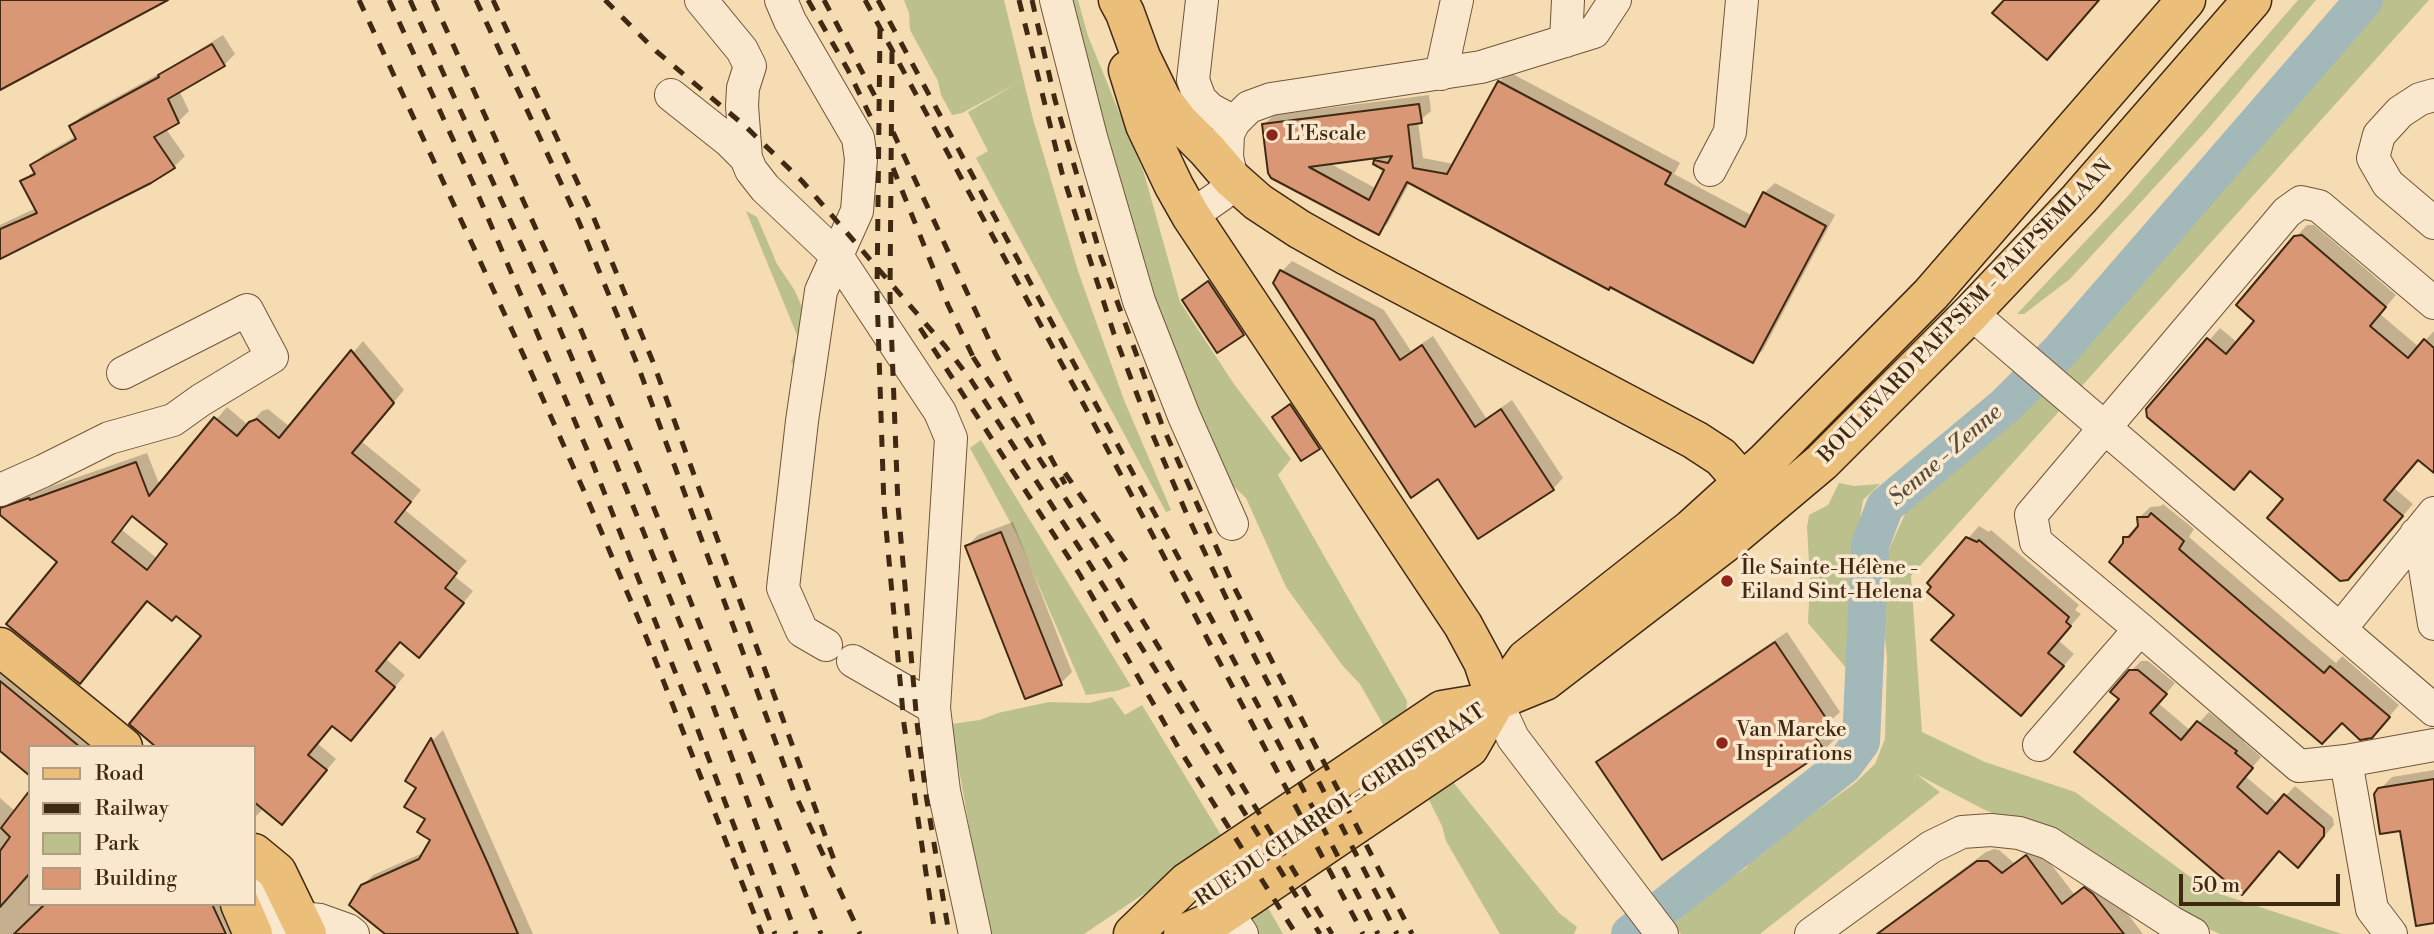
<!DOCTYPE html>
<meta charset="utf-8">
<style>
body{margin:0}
#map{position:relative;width:2434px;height:934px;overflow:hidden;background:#f6dcb2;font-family:"Libre Bodoni",serif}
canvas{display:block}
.legend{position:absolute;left:28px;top:745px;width:228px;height:161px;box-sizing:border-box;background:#f9e8cd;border:2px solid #af9c83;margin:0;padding:9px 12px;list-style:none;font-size:21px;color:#402913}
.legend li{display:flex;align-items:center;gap:14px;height:35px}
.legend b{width:35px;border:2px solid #af9c83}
.scale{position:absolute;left:2179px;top:874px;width:161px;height:32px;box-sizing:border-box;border:4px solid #402913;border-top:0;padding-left:9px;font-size:21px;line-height:24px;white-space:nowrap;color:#402913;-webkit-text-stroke:5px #f9e8cd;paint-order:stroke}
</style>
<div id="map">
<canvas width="2434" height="934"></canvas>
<ul class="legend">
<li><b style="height:9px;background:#ebbe79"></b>Road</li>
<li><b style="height:9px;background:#402913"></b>Railway</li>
<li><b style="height:19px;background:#bbc08d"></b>Park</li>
<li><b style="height:19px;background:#d99776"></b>Building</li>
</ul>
<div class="scale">50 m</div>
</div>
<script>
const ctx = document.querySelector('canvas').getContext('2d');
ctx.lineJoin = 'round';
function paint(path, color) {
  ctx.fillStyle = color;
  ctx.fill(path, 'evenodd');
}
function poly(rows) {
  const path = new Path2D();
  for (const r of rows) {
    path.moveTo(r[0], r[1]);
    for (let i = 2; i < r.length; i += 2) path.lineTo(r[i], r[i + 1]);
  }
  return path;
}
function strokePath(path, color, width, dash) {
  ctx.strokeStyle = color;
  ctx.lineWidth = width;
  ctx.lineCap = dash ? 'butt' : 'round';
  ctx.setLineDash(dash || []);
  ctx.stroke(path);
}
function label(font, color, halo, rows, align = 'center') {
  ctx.font = font + ' "Libre Bodoni",serif';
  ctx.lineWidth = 7;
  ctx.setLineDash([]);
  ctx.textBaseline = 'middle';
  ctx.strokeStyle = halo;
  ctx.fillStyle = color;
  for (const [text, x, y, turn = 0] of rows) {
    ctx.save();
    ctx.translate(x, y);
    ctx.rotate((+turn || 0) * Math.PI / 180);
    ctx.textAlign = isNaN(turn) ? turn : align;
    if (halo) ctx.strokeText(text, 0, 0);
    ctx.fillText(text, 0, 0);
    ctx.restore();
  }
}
const green = poly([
 [904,0,1004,0,1033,119,1078,271,1124,400,1171,510,1166,512,976,158,988,151,968,112,1016,84,962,113,952,115,941,95,938,81,910,30,909,13],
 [1062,0,1078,0,1088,36,1144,173,1180,302,1234,384,1291,459,1278,475,1407,701,1406,713,1385,728,1360,684,1343,666,1286,587,1246,498,1218,472,1165,352],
 [2298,0,2316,0,2209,128,2070,279,2024,314,2017,314,2127,197],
 [2383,0,2429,0,1911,576,1922,732,1985,762,2075,792,2208,890,2342,934,2220,934,2188,920,2085,853,1983,809,1916,774,1940,792,1760,934,1681,934,1674,924,1711,891,1746,868,1755,854,1761,855,1793,828,1855,783,1875,764,1885,739,1887,658,1878,573,1911,501,1994,438,2085,338],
 [746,211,757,217,777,264,795,291,802,307,804,317,795,367,791,362,799,340],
 [981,440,1131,686,1116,691,1086,695,1016,533,970,448],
 [1839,483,1854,486,1880,484,1863,500,1857,536,1854,583,1855,741,1844,740,1847,669,1808,623,1810,580,1807,527,1809,515,1828,505],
 [1112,697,1125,715,1142,705,1224,840,1084,934,988,934,951,724,980,720,998,713,1049,702,1089,703],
 [1453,782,1559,913,1577,927,1574,934,1500,934,1446,841,1442,826,1429,800],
 [1266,904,1283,934,1247,934,1242,920]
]);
const shadow = poly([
 [223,35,235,54,224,65,179,90,189,111,178,122,166,129,185,156,174,167,0,257,0,225,36,208,22,182,35,170,33,165,43,155,76,136,71,126,82,116,166,70],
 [1509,72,1680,163,1674,174,1753,216,1764,193,1775,183,1835,215,1763,350,1753,360,1410,182,1388,223,1378,233,1263,125,1274,115,1429,95,1431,111,1418,122,1423,158,1454,164,1499,82],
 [1381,156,1376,161,1387,169,1377,189,1329,163],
 [2307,225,2314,225,2396,295,2380,314,2419,347,2434,331,2434,471,2419,458,2394,488,2413,504,2359,567,2251,470,2148,410,2220,328,2238,343,2257,320,2296,237],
 [1292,261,1384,310,1411,351,1433,336,1486,418,1512,400,1563,478,1553,489,1439,477,1282,271],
 [1217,274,1251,326,1243,334,1184,300],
 [363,341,404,390,361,441,421,490,405,510,467,561,454,576,473,591,430,644,401,641,386,659,405,675,361,728,333,724,317,743,336,759,292,811,264,808,254,818,254,747,204,636,176,614,149,600,91,670,60,561,0,512,0,507,7,499,40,488,41,490,147,453,160,486,227,407,248,425,262,411,268,409,290,427],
 [133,515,169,544,158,559,122,530],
 [1296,400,1324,442,1318,447,1274,417],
 [2163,504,2194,529,2189,537,2262,600,2336,663,2342,656,2399,705,2383,724,2343,721,2325,741,2125,544,2125,538,2136,527,2140,527,2139,518,2150,507,2161,506],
 [1013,522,1072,672,1061,683,967,546,978,535],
 [1979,526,1989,532,1991,530,2079,605,2075,610,2081,614,2058,640,2074,654,2032,702,1929,583],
 [1787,632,1840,712,1826,725,1835,739,1824,750,1599,762,1610,751],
 [2141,661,2148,661,2175,683,2158,703,2191,731,2209,712,2245,741,2244,742,2261,757,2245,776,2278,804,2295,786,2333,818,2334,825,2308,855,2121,699,2131,671],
 [0,669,95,747,30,747,0,751],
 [443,730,533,934,387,934,362,886,373,875,425,852,432,839,418,787,408,781,433,740],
 [2434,770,2434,921,2402,829,2380,789,2392,777],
 [0,798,30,824,30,904,209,904,224,934,0,934],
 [2037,846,2074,894,2096,877,2104,883,2143,934,1876,934,1986,852,1994,849,1999,850,2014,863],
 [213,904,221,904,236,934,228,934]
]);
const river = poly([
 [1630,934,1844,765,1861,742,1870,545,1885,506,2006,405,2059,352,2364,0]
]);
const building = poly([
 [0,0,168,0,0,90,0,0],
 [2004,0,2099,0,2047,60,1992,13,2004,0],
 [212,44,225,66,168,99,179,123,154,137,175,168,151,183,0,259,0,229,37,213,20,181,35,174,30,165,76,139,69,126,159,77,158,75,212,44],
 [1498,81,1671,173,1665,184,1745,227,1763,192,1826,226,1753,363,1610,287,1609,290,1407,182,1379,235,1271,178,1268,173,1262,124,1419,104,1422,123,1408,125,1413,168,1447,174,1498,81],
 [1392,156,1388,163,1374,160,1373,164,1384,170,1369,200,1309,167,1392,156],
 [2302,235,2386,307,2370,326,2408,358,2424,339,2434,348,2434,473,2418,460,2384,500,2403,516,2348,580,2340,581,2267,518,2283,499,2250,471,2234,490,2147,417,2146,409,2207,338,2226,354,2254,321,2236,305,2294,236,2302,235],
 [1280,270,1374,320,1400,360,1422,345,1475,427,1501,409,1554,490,1478,539,1438,479,1411,498,1273,283,1280,270],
 [1208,281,1244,335,1217,353,1182,300,1208,281],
 [351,350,394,403,352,453,411,502,395,522,457,573,445,588,464,603,419,658,400,642,376,671,395,687,351,741,332,726,308,755,327,770,282,825,254,802,254,747,156,747,129,724,201,636,176,616,172,621,147,601,80,684,6,624,57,562,0,515,0,508,29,498,30,500,136,462,149,496,214,417,237,436,249,422,257,419,279,438,351,350],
 [132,516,167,544,147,570,112,542,132,516],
 [1290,404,1320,449,1301,461,1272,417,1290,404],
 [2151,513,2184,541,2179,549,2251,611,2324,673,2330,666,2390,717,2372,738,2360,740,2342,723,2322,744,2109,562,2123,543,2123,537,2129,537,2138,526,2137,517,2148,517,2151,513],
 [1001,532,1062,685,1025,699,965,546,1001,532],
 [1966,537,1977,542,1979,540,2069,617,2066,622,2071,626,2048,653,2064,666,2021,716,1931,640,1954,615,1927,592,1931,587,1927,583,1966,537],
 [1775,642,1830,724,1814,735,1825,751,1662,860,1596,762,1775,642],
 [2129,670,2138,670,2167,694,2150,713,2181,740,2197,721,2237,751,2235,753,2253,768,2237,787,2267,814,2284,794,2324,828,2324,836,2298,868,2279,851,2242,895,2074,752,2119,699,2110,692,2129,670],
 [0,681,50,722,80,747,30,747,30,776,0,751,0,681],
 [431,738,489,866,518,934,385,934,349,905,361,885,419,859,430,840,417,832,425,819,404,807,416,788,405,781,431,738],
 [2434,779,2434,923,2416,926,2400,831,2380,834,2374,794,2378,788,2434,779],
 [30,790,30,873,0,907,0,851,10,837,1,828,30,790],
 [2026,855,2062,904,2084,887,2093,894,2124,934,1877,934,1977,861,1988,861,2002,873,2026,855],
 [45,904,212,904,226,934,14,934,45,904]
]);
const minor = poly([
 [701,0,742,50,750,66,743,88,742,106,746,158,751,170,765,188,837,256,940,412,951,438,934,708,944,791,975,934],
 [781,0,790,21,858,138,861,159,857,211,821,291,802,421,783,588,802,631,826,645],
 [1056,0,1091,137,1139,301,1184,416,1232,524],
 [1202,0,1193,80,1200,99,1210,109,1234,122],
 [1566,41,1568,0],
 [1441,74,1457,0],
 [671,95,729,141,746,158],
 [2434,95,2420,99,2400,112,2379,135,2373,158,2388,184,2434,223],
 [1710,170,1730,132,1742,0],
 [1191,216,1221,195,1232,179,1227,157,1228,134,1234,122,1249,107,1271,99,1481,67,1594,32,1615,0],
 [2434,303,2319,206,2301,202,2287,212,2031,515,2036,542,2140,629,2299,766,2346,761,2434,745],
 [1971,313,2434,710],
 [0,490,43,471,109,438,173,420,201,400,272,357,247,310,123,373],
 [2416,534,2422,550,2434,624],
 [2341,628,2434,513],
 [853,661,934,708],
 [1496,701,1513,738,1662,934],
 [2039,745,2140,629],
 [2346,761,2372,909,2391,934],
 [254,881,279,934],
 [1227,912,1242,934],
 [300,918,320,920,348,930,353,934],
 [1811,934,1931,847,1962,832,1991,830,2019,833,2049,843,2171,922,2193,934]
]);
const major = poly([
 [1118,0,1125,13,1141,57,1162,100,1180,123,1207,150,1232,179,1258,202,1299,229,1347,256,1695,440,1721,457,1760,501],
 [1128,70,1145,125,1174,186,1191,216,1463,625,1483,662,1496,701],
 [0,647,123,747],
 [254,853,277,872,307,934],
 [240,904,253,934],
 [1133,934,1187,882,1442,710,1496,701,1545,681,1734,536,1822,462,1971,313,2079,199,2252,0],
 [1183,934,1213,921,1469,748,1496,701,1526,659,1691,529,1766,461,1931,294,2186,0]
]);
const rail = poly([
 [359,0,518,343,584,491,647,639,762,934],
 [389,0,473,183,591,459,691,712,775,934],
 [410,0,558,325,611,451,712,703,796,934],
 [433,0,576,318,639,470,821,934],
 [476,0,579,222,638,366,794,792,860,934],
 [493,0,593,216,653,362,837,868],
 [605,0,656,51,745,126,802,181,945,346,971,380,1086,558,1320,934],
 [808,0,848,70,875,126],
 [824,0,876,98],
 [865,0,1084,405,1363,934],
 [878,0,1302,787,1378,934],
 [1019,0,1062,173,1114,334,1151,431,1188,517,1246,640,1397,934],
 [1032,0,1055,100,1101,257,1162,425,1234,587,1412,934],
 [880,27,877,294,884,506,904,724,935,934],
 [892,52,890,296,898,506,917,723,926,795,949,934],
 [893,132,995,353,1065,484],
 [893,168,948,305,977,365],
 [920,328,1080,575,1178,747,1296,934],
 [973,357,1112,570,1332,934],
 [1065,473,1126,561]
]);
const markers = [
 [1272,135,7,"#8f2418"],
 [1727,581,7,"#8f2418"],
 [1722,743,7,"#8f2418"]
];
const poiNames = [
 ["L'Escale",1286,135],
 ["Île Sainte-Hélène -",1741,569],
 ["Eiland Sint-Helena",1741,593],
 ["Van Marcke",1736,731],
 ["Inspirations",1736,755]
];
const streetNames = [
 ["BOULEVARD PAEPSEM - PAEPSEMLAAN",1966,312,-46],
 ["RUE DU CHARROI - GERIJSTRAAT",1341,806,-34]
];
const waterNames = [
 ["Senne - Zenne",1946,456,-41]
];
paint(green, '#bbc08d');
paint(shadow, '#0003');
strokePath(river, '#a3b8b9', 38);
paint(building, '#d99776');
strokePath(building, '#402913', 2);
strokePath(minor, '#6e563b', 34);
strokePath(major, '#402913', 41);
strokePath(minor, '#f9e8cd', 32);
strokePath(major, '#ebbe79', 38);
strokePath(rail, '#402913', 5, [12, 12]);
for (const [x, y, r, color] of markers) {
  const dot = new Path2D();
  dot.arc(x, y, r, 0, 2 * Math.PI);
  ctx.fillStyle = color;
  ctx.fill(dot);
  strokePath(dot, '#f9e8cd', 2.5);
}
label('21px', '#402913', '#f9e8cd', poiNames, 'left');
label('21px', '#402913', '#f9e8cd', streetNames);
label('italic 23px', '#594d3c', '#f9e8cd', waterNames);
</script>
